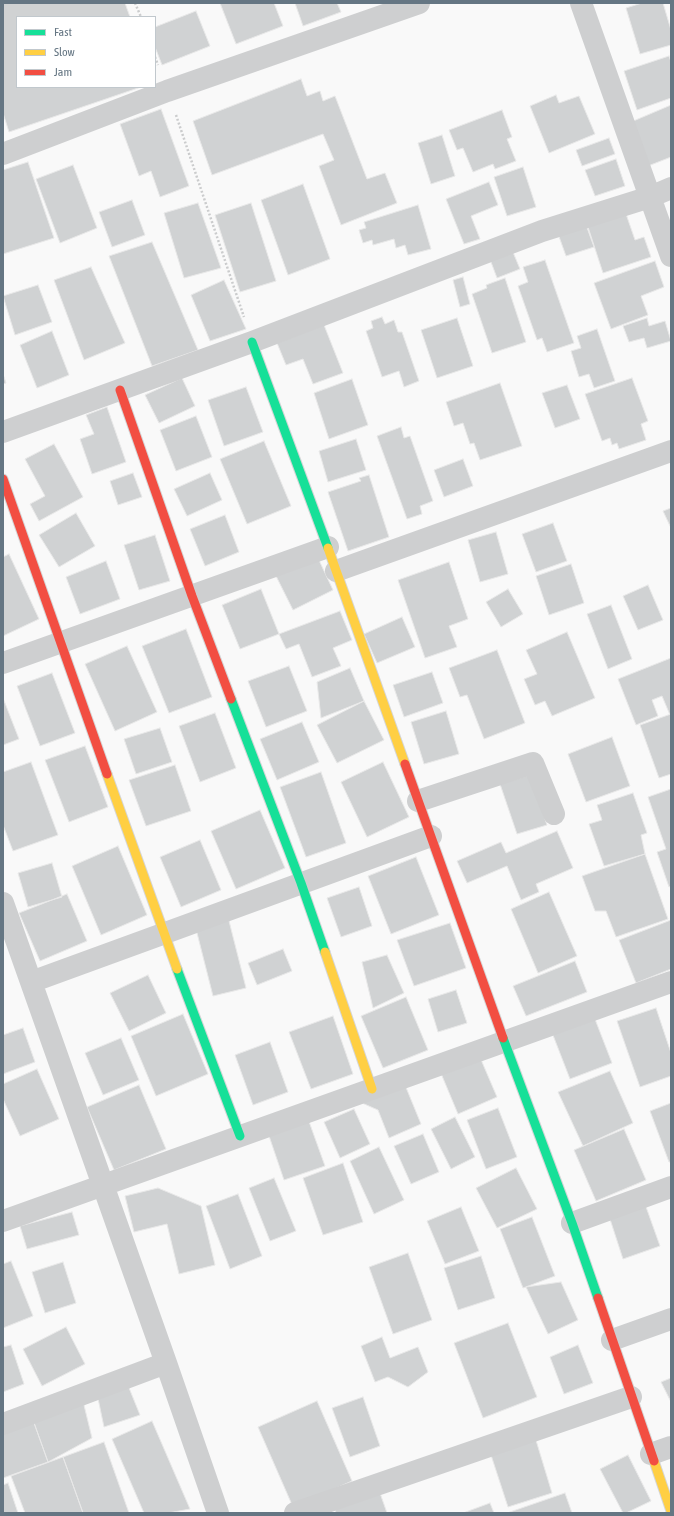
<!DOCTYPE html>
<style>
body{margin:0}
#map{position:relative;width:674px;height:1516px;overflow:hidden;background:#f9f9f9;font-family:"Asap Condensed",sans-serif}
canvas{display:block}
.frame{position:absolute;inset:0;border:4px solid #657683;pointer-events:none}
.legend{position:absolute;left:16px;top:16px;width:140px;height:72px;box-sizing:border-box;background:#fff;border:1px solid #c1c8cd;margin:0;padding:5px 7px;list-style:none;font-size:12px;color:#657683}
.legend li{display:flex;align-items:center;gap:8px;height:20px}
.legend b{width:20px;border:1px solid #c1c8cd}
</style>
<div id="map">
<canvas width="674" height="1516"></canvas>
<div class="frame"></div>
<ul class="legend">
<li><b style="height:5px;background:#16e098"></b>Fast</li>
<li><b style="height:5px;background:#ffcf43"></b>Slow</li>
<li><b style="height:5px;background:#f24e42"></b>Jam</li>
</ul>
</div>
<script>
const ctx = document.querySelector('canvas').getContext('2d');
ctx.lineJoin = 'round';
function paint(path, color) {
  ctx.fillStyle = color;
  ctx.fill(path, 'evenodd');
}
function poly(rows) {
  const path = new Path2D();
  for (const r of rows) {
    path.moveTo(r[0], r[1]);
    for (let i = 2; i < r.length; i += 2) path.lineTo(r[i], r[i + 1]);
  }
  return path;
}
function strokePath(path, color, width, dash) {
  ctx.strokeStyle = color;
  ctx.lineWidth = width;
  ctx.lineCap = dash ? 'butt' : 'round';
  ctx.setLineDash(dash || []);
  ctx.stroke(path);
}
const building = poly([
 [3,3,125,3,130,17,17,17,17,87,141,87,9,132,3,113,3,3],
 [220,3,274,3,283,26,236,44,220,3],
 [295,3,337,3,341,12,303,26,295,3],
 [642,3,663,3,671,30,671,45,640,54,626,8,642,3],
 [196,11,210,46,162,65,155,47,155,27,196,11],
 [669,56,671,62,671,98,637,110,624,71,669,56],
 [301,79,307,96,320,91,323,101,335,96,367,179,385,173,397,203,341,225,319,166,334,160,323,134,212,175,193,121,301,79],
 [556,95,559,103,579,96,595,134,549,153,530,106,556,95],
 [671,105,671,157,648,166,631,122,671,105],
 [161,109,189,186,160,197,151,171,139,176,120,124,161,109],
 [502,110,512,137,507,139,516,161,495,169,493,164,473,172,463,148,457,150,449,130,502,110],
 [442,135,455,176,431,184,418,143,442,135],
 [609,138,615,154,582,166,576,150,609,138],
 [616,159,625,186,595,196,585,170,616,159],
 [28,162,54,238,3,254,3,170,28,162],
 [73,165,97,228,60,243,36,179,73,165],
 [523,167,536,207,507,216,494,177,523,167],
 [489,182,498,205,471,216,480,239,464,244,446,199,489,182],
 [303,184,330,259,288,275,261,200,303,184],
 [132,200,145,235,112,247,99,212,132,200],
 [198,203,221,268,184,278,164,213,198,203],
 [251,203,276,281,240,292,215,215,251,203],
 [418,205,431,249,408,255,405,245,396,248,394,239,373,245,372,240,363,243,359,230,366,228,364,222,418,205],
 [625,211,635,240,644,237,651,257,603,273,587,224,625,211],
 [585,222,594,247,566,256,557,231,585,222],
 [152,242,198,350,152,366,109,256,152,242],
 [510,245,520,269,497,278,488,254,510,245],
 [545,260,574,343,547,352,542,338,537,340,518,286,528,282,523,267,545,260],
 [655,261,664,287,641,296,648,315,611,329,594,283,655,261],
 [91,267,125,343,84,360,54,280,91,267],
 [463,277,470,304,460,307,453,280,463,277],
 [505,278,526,342,492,353,472,294,487,288,486,285,505,278],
 [224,280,246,329,210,341,191,295,224,280],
 [38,285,52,322,15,335,3,296,38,285],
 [382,317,385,324,394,320,398,332,402,332,419,381,404,387,399,371,382,377,366,331,373,328,371,321,382,317],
 [457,318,473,366,437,378,421,330,457,318],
 [647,318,649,326,665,321,671,341,647,348,644,338,629,342,623,326,647,318],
 [324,325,343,373,313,384,303,359,286,365,277,343,324,325],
 [597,329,615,381,594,388,589,374,579,377,571,351,581,348,577,336,597,329],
 [52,331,69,375,37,388,20,345,52,331],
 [3,374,6,383,3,384,3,374],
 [182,378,195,406,159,423,145,395,182,378],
 [632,378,648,421,641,424,646,440,619,449,617,443,612,445,610,438,602,441,585,394,632,378],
 [352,379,368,425,329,439,314,393,352,379],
 [500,383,522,446,480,460,474,443,470,444,463,423,454,426,446,402,500,383],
 [567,385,580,419,555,428,542,393,567,385],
 [246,387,263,432,224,446,208,400,246,387],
 [107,407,126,462,92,474,80,439,94,434,86,415,107,407],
 [196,416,212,457,176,471,160,430,196,416],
 [401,427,404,438,410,436,433,501,420,506,422,514,407,519,377,436,401,427],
 [356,439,366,470,328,482,319,451,356,439],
 [264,441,291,506,247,524,220,459,264,441],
 [54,444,83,497,39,521,30,504,45,496,25,459,54,444],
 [463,459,473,486,444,497,434,470,463,459],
 [133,473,142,497,118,505,110,481,133,473],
 [210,473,222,500,187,516,174,489,210,473],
 [369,475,389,537,348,551,328,492,361,481,359,478,369,475],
 [671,508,671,528,663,511,671,508],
 [76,513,95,546,59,567,39,535,76,513],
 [225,515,239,552,205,566,190,529,225,515],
 [553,523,567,561,536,572,522,534,553,523],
 [496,532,508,574,480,582,468,540,496,532],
 [155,535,170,581,139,590,124,545,155,535],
 [9,554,39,619,3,636,3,557,9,554],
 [317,556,333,590,293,610,276,576,317,556],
 [106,561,120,599,80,614,66,577,106,561],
 [449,562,468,619,449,626,457,647,425,658,398,580,449,562],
 [571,564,584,603,549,615,536,576,571,564],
 [648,585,663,620,638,630,623,596,648,585],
 [261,589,279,634,240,649,222,605,261,589],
 [508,589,523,614,501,627,486,602,508,589],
 [611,605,632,659,608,669,587,614,611,605],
 [340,611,352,640,333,648,341,666,312,677,299,644,286,649,279,634,340,611],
 [402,617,415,647,377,663,364,634,402,617],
 [186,629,212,697,169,713,142,646,186,629],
 [567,632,595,698,552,716,545,701,535,705,524,679,537,674,526,650,567,632],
 [127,646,157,712,115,731,85,664,127,646],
 [497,650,525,723,484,739,467,695,460,697,449,668,497,650],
 [671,658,671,715,670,715,662,696,652,700,658,716,636,725,618,679,671,658],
 [289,666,307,711,266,727,248,681,289,666],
 [350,668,364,701,321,718,317,682,350,668],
 [432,672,443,703,404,717,393,685,432,672],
 [52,673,75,733,40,746,17,686,52,673],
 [3,698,19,739,3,745,3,698],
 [364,701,384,740,337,763,317,725,364,701],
 [446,711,459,754,424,764,411,722,446,711],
 [215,713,236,768,200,782,179,726,215,713],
 [671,714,671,774,659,778,640,725,671,714],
 [302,722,319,762,277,780,260,739,302,722],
 [160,728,172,762,136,774,124,739,160,728],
 [612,737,630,786,586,802,568,754,612,737],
 [85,746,108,807,69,822,45,760,85,746],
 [31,762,58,835,13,851,3,825,3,772,31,762],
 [383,762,409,817,367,837,341,782,383,762],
 [175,765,191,811,146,826,129,780,175,765],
 [321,772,346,843,306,857,280,787,321,772],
 [530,775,547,825,517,834,500,784,530,775],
 [671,789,671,886,669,887,657,852,666,849,648,797,671,789],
 [633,793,647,833,641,835,645,854,604,866,589,824,602,820,597,805,633,793],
 [260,810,285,868,236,889,211,831,260,810],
 [557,831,573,868,536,884,539,892,521,900,507,866,467,883,457,861,501,842,506,853,557,831],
 [200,840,221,890,181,907,160,857,200,840],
 [118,846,147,915,101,935,72,866,118,846],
 [645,854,668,919,616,937,606,911,595,911,582,876,645,854],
 [416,857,439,915,391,934,368,876,416,857],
 [52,863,62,897,28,907,18,873,52,863],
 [359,887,372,926,341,937,327,898,359,887],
 [549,892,577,956,538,973,511,909,549,892],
 [67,894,87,941,40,961,19,913,67,894],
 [228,917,246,988,213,996,195,925,228,917],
 [671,920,671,969,636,983,619,940,671,920],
 [450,923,466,968,414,986,397,940,450,923],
 [283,949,292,971,257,985,248,963,283,949],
 [387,955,404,993,373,1008,362,962,387,955],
 [575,961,587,992,526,1016,513,986,575,961],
 [148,975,166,1013,129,1031,110,993,148,975],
 [456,990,467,1023,438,1032,428,999,456,990],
 [406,997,428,1050,383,1068,361,1016,406,997],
 [656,1008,671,1053,671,1076,640,1087,617,1021,656,1008],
 [183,1014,208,1074,156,1096,131,1036,183,1014],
 [593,1014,612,1063,570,1079,551,1030,593,1014],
 [333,1016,353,1074,311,1089,289,1032,333,1016],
 [23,1028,35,1062,3,1074,3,1035,23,1028],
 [121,1038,139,1080,103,1095,85,1053,121,1038],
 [270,1042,288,1092,253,1105,235,1055,270,1042],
 [479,1055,497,1097,458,1114,440,1071,479,1055],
 [37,1069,59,1119,20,1136,3,1099,3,1084,37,1069],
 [610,1071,633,1123,583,1146,558,1092,610,1071],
 [139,1085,166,1149,114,1170,87,1107,139,1085],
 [405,1085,421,1124,389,1138,378,1110,362,1103,405,1085],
 [671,1103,671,1162,669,1162,650,1111,671,1103],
 [498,1108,517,1157,486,1169,467,1120,498,1108],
 [354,1109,370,1144,340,1158,324,1122,354,1109],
 [307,1116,325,1166,284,1180,267,1130,307,1116],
 [455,1117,475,1157,451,1169,431,1129,455,1117],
 [624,1129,646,1180,596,1201,574,1150,624,1129],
 [423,1134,439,1172,411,1184,394,1146,423,1134],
 [379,1147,404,1200,374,1214,350,1161,379,1147],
 [343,1163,363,1222,323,1235,303,1178,343,1163],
 [516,1168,537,1209,497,1228,476,1188,516,1168],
 [274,1178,296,1231,270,1241,249,1188,274,1178],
 [158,1188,201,1206,215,1265,179,1274,167,1224,134,1232,125,1196,158,1188],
 [238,1194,262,1256,230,1269,206,1206,238,1194],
 [645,1204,660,1246,623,1259,609,1216,645,1204],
 [461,1207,479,1251,445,1264,427,1221,461,1207],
 [72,1212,79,1235,27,1249,20,1226,72,1212],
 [532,1217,555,1276,523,1288,500,1229,532,1217],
 [408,1253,432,1320,393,1334,369,1267,408,1253],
 [481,1256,495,1298,458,1310,444,1268,481,1256],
 [11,1261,33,1316,3,1328,3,1264,11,1261],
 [63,1262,76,1303,45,1313,32,1272,63,1262],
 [561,1282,578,1320,548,1334,526,1287,561,1282],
 [508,1323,537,1397,483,1418,454,1343,508,1323],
 [66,1327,85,1364,42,1386,23,1349,66,1327],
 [382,1337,390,1358,418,1347,428,1372,408,1387,388,1377,375,1382,361,1346,382,1337],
 [11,1345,24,1384,3,1392,3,1347,11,1345],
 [578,1345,593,1383,564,1394,550,1357,578,1345],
 [125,1378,140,1415,104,1427,96,1389,125,1378],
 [671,1378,671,1402,661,1382,671,1378],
 [363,1397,380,1446,350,1457,332,1408,363,1397],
 [83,1401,92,1438,48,1462,33,1420,83,1401],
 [317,1401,352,1481,293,1507,258,1427,317,1401],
 [33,1420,48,1462,3,1478,3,1430,33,1420],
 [152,1421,190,1509,168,1513,144,1513,112,1439,152,1421],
 [535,1437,552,1493,508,1507,490,1452,535,1437],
 [104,1442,129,1513,83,1513,63,1457,104,1442],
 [628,1455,651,1501,626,1513,623,1513,600,1469,628,1455],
 [63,1457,83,1513,25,1513,11,1476,63,1457],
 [8,1483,18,1513,3,1513,3,1485,8,1483],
 [380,1493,387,1513,336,1513,335,1509,380,1493],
 [565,1493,572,1513,507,1513,565,1493],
 [490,1503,494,1513,463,1513,490,1503]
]);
const path = poly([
 [135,3,141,17],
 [155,57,158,65],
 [176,115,244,317]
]);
const street = poly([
 [581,3,671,256],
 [3,154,167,91,419,3],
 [3,432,252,342,542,231,650,197,671,188],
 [336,571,671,451],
 [3,663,328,547],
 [418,801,533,763,554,814],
 [3,903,166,1363,218,1513],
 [31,982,431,836],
 [3,1221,671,982],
 [572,1223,671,1187],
 [612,1340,671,1319],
 [3,1424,166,1363],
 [651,1454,671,1447],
 [295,1513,631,1397]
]);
const fast = poly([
 [252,342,328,548],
 [231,699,301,883,325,952],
 [177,969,240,1136],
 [503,1038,572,1223,598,1298]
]);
const slow = poly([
 [328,548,405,764],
 [107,774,177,969],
 [325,952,372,1089],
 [654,1461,671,1511]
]);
const jam = poly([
 [120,390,192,596,231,699],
 [3,479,107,774],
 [405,764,503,1038],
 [598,1298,654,1461]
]);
paint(building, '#d0d2d3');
strokePath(building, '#e8e8e8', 1);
strokePath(fast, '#d5d6d7', 11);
strokePath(slow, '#d5d6d7', 11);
strokePath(jam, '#d5d6d7', 11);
strokePath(path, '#cbcccd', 2.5, [2, 2]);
strokePath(street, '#cecfd0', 22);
strokePath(fast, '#16e098', 9);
strokePath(slow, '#ffcf43', 9);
strokePath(jam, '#f24e42', 9);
</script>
